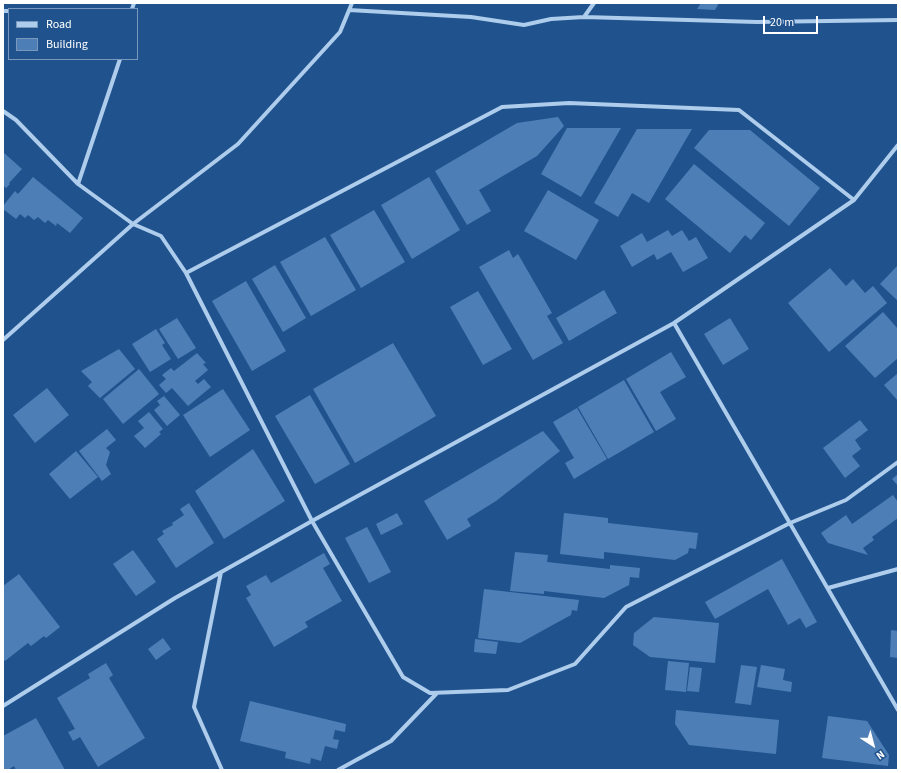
<!DOCTYPE html>
<style>
body{margin:0}
#map{position:relative;width:901px;height:773px;overflow:hidden;background:#20538d;font-family:"Source Sans 3",sans-serif}
canvas{display:block}
.frame{position:absolute;inset:0;border:4px solid #fff;pointer-events:none}
.legend{position:absolute;left:8px;top:8px;width:130px;height:52px;box-sizing:border-box;background:#20538d;border:1px solid #7998bb;margin:0;padding:5px 7px;list-style:none;font-size:12px;color:#fff}
.legend li{display:flex;align-items:center;gap:8px;height:20px}
.legend b{width:20px;border:1px solid #7998bb}
.north{position:absolute;left:853px;top:725px;width:40px;height:40px;-webkit-text-stroke:3px #20538d;paint-order:stroke;rotate:144deg;font-size:11px;font-weight:700;line-height:16px;text-align:center;color:#fff}
.north::after{content:'';display:block;margin:auto;width:14px;height:18px;background:#fff;clip-path:polygon(50% 0,100% 100%,50% 72%,0 100%)}
.scale{position:absolute;left:763px;top:16px;width:55px;height:18px;box-sizing:border-box;border:2px solid #fff;border-top:0;padding-left:5px;font-size:12px;line-height:14px;white-space:nowrap;color:#fff;-webkit-text-stroke:3px #20538d;paint-order:stroke}
</style>
<div id="map">
<canvas width="901" height="773"></canvas>
<div class="frame"></div>
<ul class="legend">
<li><b style="height:5px;background:#aeccec"></b>Road</li>
<li><b style="height:11px;background:#4d7fb6"></b>Building</li>
</ul>
<div class="north">N</div>
<div class="scale">20 m</div>
</div>
<script>
const ctx = document.querySelector('canvas').getContext('2d');
ctx.lineJoin = 'round';
function paint(path, color) {
  ctx.fillStyle = color;
  ctx.fill(path, 'evenodd');
}
function poly(rows) {
  const path = new Path2D();
  for (const r of rows) {
    path.moveTo(r[0], r[1]);
    for (let i = 2; i < r.length; i += 2) path.lineTo(r[i], r[i + 1]);
  }
  return path;
}
function strokePath(path, color, width, dash) {
  ctx.strokeStyle = color;
  ctx.lineWidth = width;
  ctx.lineCap = dash ? 'butt' : 'round';
  ctx.setLineDash(dash || []);
  ctx.stroke(path);
}
const building = poly([
 [701,3,719,3,715,10,697,9],
 [558,117,564,126,537,156,479,190,491,211,467,225,435,171,517,123],
 [567,128,621,128,581,197,541,174],
 [637,129,692,129,649,203,632,193,618,217,594,203],
 [709,130,750,130,820,188,789,226,694,148],
 [3,152,22,169,9,183,10,184,6,188,3,185],
 [694,164,765,223,751,240,745,235,730,253,665,199],
 [33,177,83,218,70,233,57,223,56,226,48,220,45,223,38,217,34,220,28,215,25,218,20,214,16,219,3,209,3,206,15,191,18,194],
 [429,177,460,230,412,259,381,205],
 [548,190,599,220,576,260,524,231],
 [374,210,405,262,361,288,330,235],
 [668,230,672,236,682,230,689,241,696,237,708,258,683,272,671,252,657,260,654,254,632,267,620,246,642,233,647,242],
 [325,237,356,290,311,316,280,262],
 [509,250,513,258,518,254,552,313,547,316,563,343,533,360,479,267],
 [275,265,306,318,283,332,252,279],
 [898,265,898,301,880,284],
 [830,268,846,286,853,279,865,293,873,286,887,303,829,352,788,303],
 [246,281,286,351,252,371,212,301],
 [604,290,617,313,569,341,556,318],
 [478,291,512,349,483,365,450,307],
 [883,312,898,329,898,358,875,378,845,346],
 [177,318,196,348,178,359,159,329],
 [730,318,749,349,723,365,704,334],
 [156,329,165,343,162,345,171,359,150,372,132,344],
 [393,343,436,416,355,463,313,389],
 [119,349,135,369,100,398,88,386,92,382,81,371],
 [671,352,686,377,660,392,676,419,656,431,626,379],
 [197,353,206,363,203,364,208,370,195,381,198,384,204,379,211,387,188,406,172,388,166,393,159,385,166,379,162,375,171,368,174,371],
 [139,369,159,394,123,424,103,399],
 [898,373,898,401,884,385],
 [624,380,654,432,608,459,578,407],
 [47,388,69,415,35,443,13,415],
 [223,389,250,430,210,457,183,415],
 [310,395,350,464,315,484,275,416],
 [164,396,180,415,167,426,154,410,160,405,157,401],
 [577,408,607,459,574,479,565,463,574,458,553,422],
 [149,412,163,429,159,432,161,434,145,448,134,436,144,428,138,421],
 [860,420,868,430,855,440,861,449,852,456,860,466,845,478,823,448],
 [107,429,116,440,106,448,110,452,106,465,111,474,102,481,79,451],
 [543,431,560,451,496,501,467,519,471,526,447,540,424,501],
 [253,449,285,501,224,539,195,491],
 [76,451,98,477,70,499,49,474],
 [898,474,898,486,892,479],
 [893,495,898,502,898,518,872,537,874,540,863,548,868,555,828,543,821,533,846,515,852,524],
 [189,503,214,543,176,568,157,539,164,534,162,531,173,525,172,523,184,515,180,509],
 [397,513,403,524,381,535,376,524],
 [564,513,608,518,608,523,698,533,696,549,689,548,688,553,675,560,604,552,604,559,560,554],
 [367,527,391,572,369,583,345,538],
 [133,550,156,582,136,596,113,564],
 [515,552,548,555,547,562,610,569,610,565,640,568,639,578,630,577,629,585,604,598,544,591,544,594,510,591],
 [324,553,330,564,323,568,342,601,305,622,308,627,274,647,246,598,251,595,246,586,266,575,271,583],
 [782,559,817,622,806,628,800,618,788,625,768,589,715,619,705,602],
 [19,574,60,627,46,638,44,636,31,646,28,643,5,661,3,659,3,586],
 [484,589,579,600,577,611,572,610,571,615,520,643,478,638],
 [654,617,719,623,715,663,650,657,633,645,634,633],
 [891,630,898,631,898,658,890,657],
 [163,638,171,649,156,660,148,649],
 [475,639,498,642,496,654,474,652],
 [668,661,689,663,686,692,665,690],
 [106,663,113,675,109,678,145,738,98,767,80,737,73,741,68,732,75,729,57,698,90,678,88,674],
 [741,665,757,667,751,705,735,703],
 [761,665,785,669,783,680,792,682,791,692,757,687],
 [690,667,702,668,699,692,687,691],
 [250,701,346,724,345,732,335,730,333,739,339,740,337,749,325,746,321,761,311,758,310,764,285,758,286,752,240,741],
 [676,710,779,720,776,754,689,745,675,724],
 [828,716,867,721,889,755,888,766,822,758],
 [36,718,65,770,16,770,14,766,8,770,3,770,3,736]
]);
const minor = poly([
 [132,9,134,3],
 [349,10,471,17,524,25,551,19,584,17,757,22,898,20],
 [3,11,9,11],
 [584,17,594,3],
 [3,111,16,120,78,184,133,224,161,236,186,273,312,521,403,677,430,693,508,690,575,664,626,607,790,523,846,500,898,462],
 [78,184,120,59],
 [186,273,502,107,569,103,739,110,854,200],
 [674,323,898,710],
 [3,340,133,224,238,144,340,32,352,3],
 [221,572,194,707,222,770],
 [828,588,898,569],
 [3,706,175,598,312,521,674,323,854,200,898,145],
 [338,770,391,741,437,693]
]);
paint(building, '#4d7fb6');
strokePath(minor, '#aeccec', 4);
</script>
